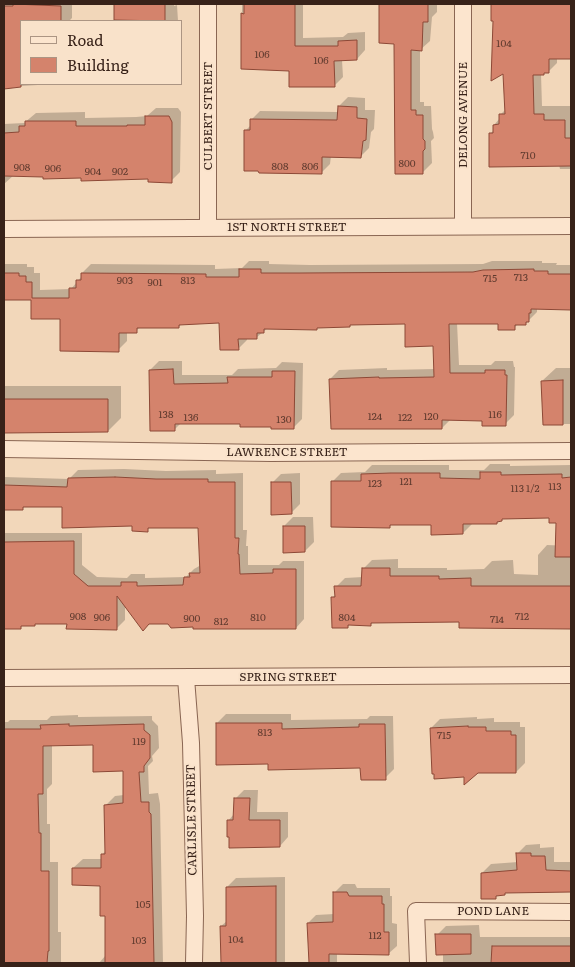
<!DOCTYPE html>
<style>
body{margin:0}
#map{position:relative;width:575px;height:967px;overflow:hidden;background:#f2d7ba;font-family:Literata,serif}
canvas{display:block}
.frame{position:absolute;inset:0;border:5px solid #382219;pointer-events:none}
.legend{position:absolute;left:20px;top:20px;width:162px;height:65px;box-sizing:border-box;background:#f9e2ca;border:1px solid #ac9583;margin:0;padding:6px 9px;list-style:none;font-size:15px;color:#382219}
.legend li{display:flex;align-items:center;gap:10px;height:25px}
.legend b{width:25px;border:1px solid #ac9583}
</style>
<div id="map">
<canvas width="575" height="967"></canvas>
<div class="frame"></div>
<ul class="legend">
<li><b style="height:6px;background:#fce5ce"></b>Road</li>
<li><b style="height:14px;background:#d4836c"></b>Building</li>
</ul>
</div>
<script>
const ctx = document.querySelector('canvas').getContext('2d');
ctx.lineJoin = 'round';
function paint(path, color) {
  ctx.fillStyle = color;
  ctx.fill(path, 'evenodd');
}
function poly(rows) {
  const path = new Path2D();
  for (const r of rows) {
    path.moveTo(r[0], r[1]);
    for (let i = 2; i < r.length; i += 2) path.lineTo(r[i], r[i + 1]);
  }
  return path;
}
function strokePath(path, color, width, dash) {
  ctx.strokeStyle = color;
  ctx.lineWidth = width;
  ctx.lineCap = dash ? 'butt' : 'round';
  ctx.setLineDash(dash || []);
  ctx.stroke(path);
}
function label(font, color, halo, rows, align = 'center') {
  ctx.font = font + ' Literata,serif';
  ctx.lineWidth = 4;
  ctx.setLineDash([]);
  ctx.textBaseline = 'middle';
  ctx.strokeStyle = halo;
  ctx.fillStyle = color;
  for (const [text, x, y, turn = 0] of rows) {
    ctx.save();
    ctx.translate(x, y);
    ctx.rotate((+turn || 0) * Math.PI / 180);
    ctx.textAlign = isNaN(turn) ? turn : align;
    if (halo) ctx.strokeText(text, 0, 0);
    ctx.fillText(text, 0, 0);
    ctx.restore();
  }
}
const shadow = poly([
 [4,4,72,4,72,18,69,21,21,21,21,84,39,84,38,85,4,87],
 [116,4,174,4,174,6,177,5,178,21,115,21],
 [242,4,303,4,303,38,343,37,348,33,365,32,365,50,357,59,342,60,343,77,334,86,291,69,242,68],
 [380,4,437,4,437,12,432,17,430,41,420,50,420,102,424,102,424,106,431,106,432,129,433,132,434,138,431,141,432,163,423,172,395,42,380,42],
 [493,4,571,4,571,58,557,58,557,63,549,71,541,74,542,106,571,106,571,169,560,169,559,165,490,134,494,130,494,125,500,118,500,115,506,109,504,72,494,20,493,20],
 [112,84,166,84,164,85],
 [348,97,365,98,365,110,375,110,374,129,371,132,369,148,360,157,331,156,330,164,321,173,245,131,251,125,251,120,260,111,339,112,339,106],
 [156,108,178,108,181,112,180,172,171,181,149,178,14,175,4,184,4,124,24,123,36,113,85,112,85,118,136,117,147,116],
 [249,261,269,261,269,264,310,265,483,264,492,261,542,261,542,263,557,263,556,265,571,265,571,309,537,308,537,312,525,324,518,324,514,328,499,323,457,323,459,365,491,365,495,361,513,361,514,367,515,367,514,415,505,424,483,420,451,419,442,428,330,379,339,370,387,368,387,370,435,369,434,345,406,323,352,323,350,326,318,327,316,329,268,328,257,337,247,338,247,340,238,349,221,322,182,323,179,327,140,327,136,331,127,331,127,341,118,350,61,318,32,299,4,298,4,264,27,264,27,267,34,267,34,273,40,273,40,290,71,289,82,276,82,273,91,264,215,265,215,269,242,268],
 [159,361,182,361,182,375,232,375,238,369,276,368,282,362,303,363,302,419,293,428,241,423,181,423,174,430,150,370],
 [556,368,571,368,571,424,544,424,542,381],
 [4,386,121,386,121,418,108,431,4,432],
 [490,464,510,464,510,466,571,465,571,518,567,522,550,517,504,517,497,523,472,524,463,533,432,524,392,524,389,527,332,482,341,473,365,472,372,465,449,465,449,470,484,470],
 [124,469,166,471,216,470,216,474,243,473,243,530,247,530,246,546,248,546,248,565,279,565,283,561,304,561,304,619,296,628,194,626,169,623,125,605,125,620,116,629,68,623,36,623,23,625,20,627,4,628,4,533,82,533,82,565,97,577,127,578,131,574,145,574,145,578,186,577,194,569,201,565,199,527,151,526,147,530,63,506,26,505,22,509,4,508,4,477,69,479,78,470],
 [300,473,300,504,291,513,272,483,281,474],
 [293,517,313,517,314,542,305,551,284,526],
 [547,545,571,546,571,627,484,627,460,621,374,621,371,624,350,624,348,627,332,598,336,594,336,587,345,578,363,577,363,569,372,560,398,559,398,568,447,568,447,570,484,569,492,561,513,560,514,574,538,575,538,555],
 [226,714,291,714,291,720,367,719,370,716,393,716,394,769,385,778,362,767,269,763,217,723],
 [78,715,78,717,152,716,152,720,158,726,159,748,152,756,153,761,148,766,149,794,158,793,160,804,163,963,99,963,106,955,106,915,101,885,73,868,83,859,102,859,102,855,106,850,106,805,115,796,124,795,124,770,94,744,52,745,52,784,47,789,47,824,50,824,50,862,58,862,58,932,61,932,61,963,4,963,4,722,8,722,10,720,47,720,51,716],
 [477,717,477,719,494,718,494,722,520,722,520,727,525,727,525,763,516,772,477,772,465,776,431,728,440,719],
 [571,728,571,779,570,779,570,730],
 [244,790,258,790,257,812,288,812,288,837,280,846,228,821,234,814,235,799],
 [540,844,540,848,554,847,554,862,571,862,571,891,506,892,504,894,498,894,495,897,482,873,491,864,518,862,517,854,526,845],
 [285,877,285,963,222,963,221,926,227,921,227,887,236,878],
 [343,884,355,884,357,888,390,888,390,896,392,896,392,923,397,924,397,946,388,954,337,953,337,963,310,963,308,923,316,915,334,914,335,892],
 [479,925,480,937,571,937,571,963,443,963,443,954,437,935,446,926]
]);
const building = poly([
 [13,4,61,6,61,21,21,21,21,87,4,89,4,6,13,6,13,4],
 [114,4,165,4,165,21,114,20,114,4],
 [244,4,295,4,295,46,338,46,338,41,357,40,357,60,334,61,335,87,289,87,289,71,241,69,241,13,244,14,244,4],
 [379,4,428,4,428,22,423,22,422,51,411,50,411,110,416,110,416,115,423,115,423,139,425,141,425,149,423,151,423,174,395,174,394,44,379,43,379,4],
 [491,4,571,4,571,59,549,59,549,73,544,73,544,75,533,75,534,114,544,114,544,120,565,120,565,138,571,138,571,166,489,167,489,133,493,133,493,125,499,124,499,114,505,114,503,74,491,81,493,21,491,21,491,4],
 [338,106,357,107,357,118,367,119,366,140,363,141,361,158,322,157,322,174,259,173,258,171,244,171,244,130,250,130,250,119,337,120,338,106],
 [145,116,169,116,172,122,172,183,148,182,148,179,81,181,81,178,43,179,43,177,4,176,4,133,19,132,19,126,25,126,25,121,76,121,76,126,127,126,127,125,145,125,145,116],
 [239,269,261,269,261,273,300,273,473,272,483,270,534,269,534,271,548,271,548,274,571,274,571,310,531,309,531,313,529,313,529,322,526,322,526,325,515,325,515,330,498,330,498,324,449,324,450,373,485,373,485,370,505,370,505,375,507,375,506,426,482,426,482,421,442,420,442,429,331,429,329,379,379,377,379,378,434,377,433,346,405,347,405,324,350,325,350,327,317,328,317,330,264,329,264,333,257,333,257,339,238,339,239,350,220,350,219,323,179,325,179,328,137,328,137,333,119,333,119,352,60,351,60,319,31,319,31,300,4,300,4,273,19,273,19,276,26,276,26,282,32,282,32,298,69,298,69,288,76,288,76,280,81,280,81,273,206,274,206,277,239,277,239,269],
 [173,369,174,384,228,383,227,377,272,377,272,371,295,371,294,429,271,429,271,427,240,427,240,424,175,424,175,431,150,431,149,370,173,369],
 [563,380,563,425,543,425,541,381,563,380],
 [4,399,108,399,108,432,4,433,4,399],
 [480,472,501,472,501,475,562,474,562,478,571,477,571,557,555,557,556,523,549,523,549,518,502,519,502,521,497,522,497,524,463,524,463,534,431,535,431,525,390,525,390,528,331,527,331,481,361,481,361,474,391,473,440,473,440,478,480,479,480,472],
 [115,477,156,479,208,479,208,482,235,482,235,538,239,538,238,554,239,554,240,574,273,573,273,569,296,569,296,629,193,629,193,627,171,628,168,624,149,624,143,631,117,596,117,630,66,629,67,624,35,624,35,626,21,626,21,629,4,629,4,542,74,541,74,574,88,586,121,586,121,582,137,582,137,586,183,585,184,577,190,577,189,573,200,573,198,528,148,528,148,532,132,531,132,526,62,528,62,507,23,507,23,510,4,510,4,485,67,487,68,478,115,477],
 [271,482,291,482,292,514,271,515,271,482],
 [283,526,305,526,305,552,283,553,283,526],
 [362,568,390,568,390,576,439,576,439,579,471,578,471,586,571,586,571,629,459,628,459,622,371,623,371,626,348,625,348,628,332,628,331,597,335,597,334,586,361,586,362,568],
 [216,723,282,723,282,729,359,727,359,724,385,724,386,780,361,780,360,768,268,770,268,764,216,765,216,723],
 [69,724,69,726,144,724,144,730,150,735,150,758,144,766,144,772,139,772,141,802,149,802,149,812,151,814,154,963,105,963,105,916,100,916,100,886,72,885,72,868,101,868,101,854,105,854,104,805,123,803,123,771,93,772,93,745,43,746,43,794,38,794,39,833,41,833,41,871,49,871,49,951,48,951,47,963,4,963,4,729,41,729,40,725,69,724],
 [468,726,468,727,486,727,486,731,511,731,511,735,516,735,516,773,478,773,464,785,464,777,434,779,434,774,432,774,430,728,468,726],
 [234,798,250,798,249,820,280,820,280,847,229,848,229,837,227,837,227,820,233,820,234,798],
 [516,853,531,853,531,856,545,856,546,870,571,871,571,892,505,893,505,895,496,896,496,899,481,899,481,873,517,870,516,853],
 [276,886,276,963,221,963,220,926,226,926,226,887,276,886],
 [333,892,347,892,349,896,382,896,382,904,384,904,384,932,389,932,389,955,329,954,329,963,309,963,307,923,333,922,333,892],
 [435,934,471,934,471,954,436,955,435,934],
 [492,946,571,946,571,963,491,963,492,946]
]);
const street = poly([
 [208,4,208,227],
 [463,4,463,226],
 [4,229,571,226],
 [4,449,271,453,571,451],
 [4,678,571,675],
 [186,678,191,743,195,916,194,963],
 [418,963,416,911,571,912]
]);
const numberNames = [
 ["104",504,44],
 ["106",262,55],
 ["106",321,61],
 ["710",528,156],
 ["800",407,164],
 ["808",280,167],
 ["806",310,167],
 ["908",22,168],
 ["906",53,169],
 ["904",93,172],
 ["902",120,172],
 ["713",521,278],
 ["715",490,279],
 ["903",125,281],
 ["813",188,281],
 ["901",155,283],
 ["138",166,415],
 ["116",495,415],
 ["124",375,417],
 ["120",431,417],
 ["136",191,418],
 ["122",405,418],
 ["130",284,420],
 ["121",406,482],
 ["123",375,484],
 ["113",555,487],
 ["113 1/2",525,489],
 ["908",78,617],
 ["712",522,617],
 ["906",102,618],
 ["810",258,618],
 ["804",347,618],
 ["900",192,619],
 ["714",497,620],
 ["812",221,622],
 ["813",265,733],
 ["715",444,736],
 ["119",139,742],
 ["105",143,905],
 ["112",375,936],
 ["104",236,940],
 ["103",139,941]
];
const streetNames = [
 ["DELONG AVENUE",463,115,-90],
 ["CULBERT STREET",208,116,-90],
 ["1ST NORTH STREET",287,227],
 ["LAWRENCE STREET",287,452],
 ["SPRING STREET",288,677],
 ["CARLISLE STREET",192,820,-91],
 ["POND LANE",493,911]
];
paint(shadow, '#0003');
paint(building, '#d4836c');
strokePath(building, '#8c4836', 1);
strokePath(street, '#8a6653', 18);
strokePath(street, '#fce5ce', 16);
label('10px', '#5f3a2e', null, numberNames);
label('12px', '#382219', '#f9e2ca', streetNames);
</script>
